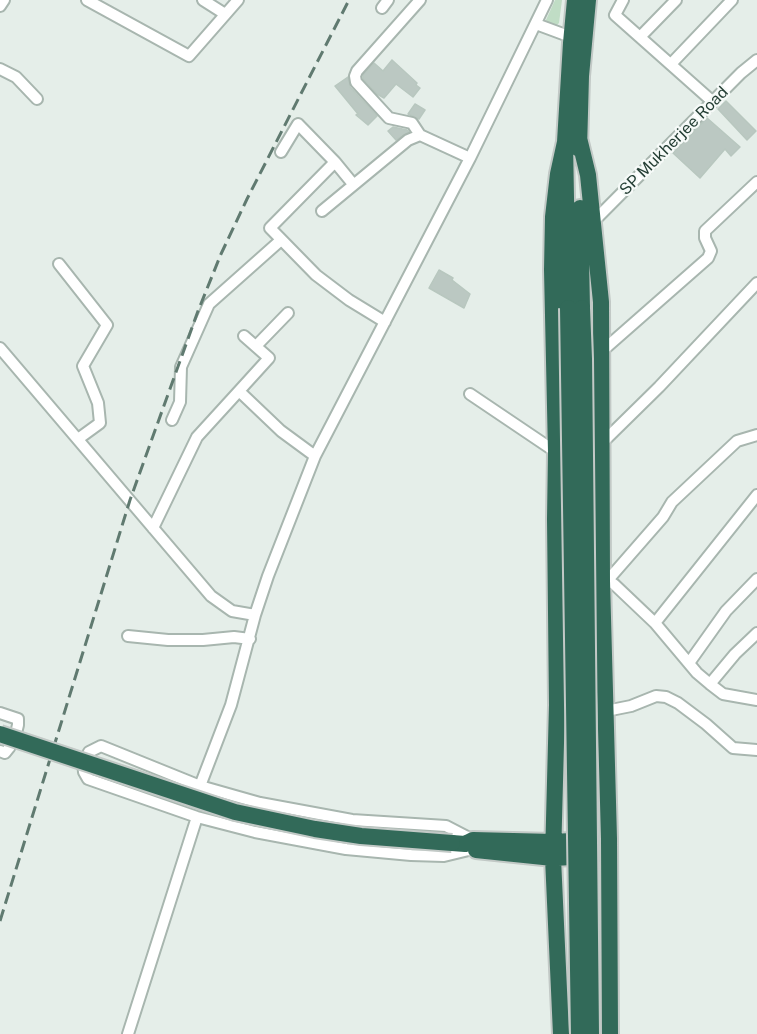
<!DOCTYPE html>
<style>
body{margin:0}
canvas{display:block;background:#e5eee9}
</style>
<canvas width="757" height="1034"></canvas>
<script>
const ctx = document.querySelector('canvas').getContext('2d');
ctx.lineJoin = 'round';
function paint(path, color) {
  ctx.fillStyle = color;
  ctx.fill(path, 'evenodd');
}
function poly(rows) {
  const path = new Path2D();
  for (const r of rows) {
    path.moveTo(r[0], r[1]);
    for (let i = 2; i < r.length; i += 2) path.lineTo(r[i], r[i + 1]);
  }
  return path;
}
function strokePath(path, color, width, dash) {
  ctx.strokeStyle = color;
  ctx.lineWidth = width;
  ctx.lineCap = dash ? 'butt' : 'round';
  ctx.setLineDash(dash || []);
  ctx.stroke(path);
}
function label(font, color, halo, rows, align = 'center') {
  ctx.font = font + ' "Public Sans",sans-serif';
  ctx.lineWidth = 4.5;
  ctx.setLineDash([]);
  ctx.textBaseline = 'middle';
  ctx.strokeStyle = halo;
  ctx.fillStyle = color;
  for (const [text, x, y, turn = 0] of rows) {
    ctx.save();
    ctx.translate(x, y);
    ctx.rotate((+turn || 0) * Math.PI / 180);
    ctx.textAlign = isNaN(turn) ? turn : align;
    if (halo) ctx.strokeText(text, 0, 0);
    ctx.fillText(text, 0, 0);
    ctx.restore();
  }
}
const green = poly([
 [555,0,562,0,559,23,556,26,547,23,546,20]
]);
const building = poly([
 [392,60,417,83,416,85,420,88,413,97,396,84,384,98,377,94,363,79,363,75,374,63,383,71,392,60],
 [348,77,350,87,377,116,368,125,356,115,358,114,335,86,348,77],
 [726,101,756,131,747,140,718,109,726,101],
 [415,104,425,110,419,119,408,114,415,104],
 [707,118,740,147,731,156,725,149,700,178,673,153,707,118],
 [393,127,407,130,409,132,396,140,388,131,393,127],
 [439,270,453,278,452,280,470,294,464,308,429,288,439,270]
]);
const minor = poly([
 [87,0,189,56,238,0],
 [203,0,225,14],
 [420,0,357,71,355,76,356,82,389,118,412,123,420,135],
 [623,0,615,15,713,102],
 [0,6,4,0],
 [382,8,388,0],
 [536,24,571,37],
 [640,37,676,0],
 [671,64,732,0],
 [0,69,16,77,37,99],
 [281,152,298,124,335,162,270,228,316,275,349,300,385,322],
 [335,162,353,184],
 [322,211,408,140,420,135,470,158],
 [592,223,741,73,757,60],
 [59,264,107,325,83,366,98,403,100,423,78,439],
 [244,336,269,358,239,391,281,431,315,456],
 [256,346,288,313],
 [0,348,211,596,232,611,255,615],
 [601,352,708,258,711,251,705,238,705,231,757,182],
 [470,394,556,452],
 [172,420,180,402,181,367,209,304,281,240],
 [601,444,659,387,757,283],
 [153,528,197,437,239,391],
 [608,580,663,517,672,502,737,441,757,435],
 [602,581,608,580,615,585,655,623,697,673,710,684,723,694,757,700],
 [655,623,757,495],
 [128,636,168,640,203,640,234,637,250,639],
 [689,663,726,611,757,579],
 [710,684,735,654,757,633],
 [606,711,631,706,656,696,666,697,678,703,706,724,733,748,757,750],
 [0,713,18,719,18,725,15,737,9,748,5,753,0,751],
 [200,786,231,705,255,615,268,576,315,456,470,158,547,0],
 [473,849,444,856,411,855,346,849,255,832,197,817,88,779,84,772,83,763,89,752,101,746,200,786,260,803,352,820,446,826,473,840],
 [128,1034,197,817]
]);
const highway = poly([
 [579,138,588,175,601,302,602,581,609,839,610,1034],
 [579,149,581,76,588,0],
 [580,208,582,308],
 [568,308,565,142,571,43,575,0],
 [452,843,465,844,473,840,553,842,590,840],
 [476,850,553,858,591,856],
 [561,1034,553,858,557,705,555,519,556,452,552,270,553,217,558,174,565,142]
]);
const rail = poly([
 [0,921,130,500,198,311,221,254,247,199,349,0]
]);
const highwayBridge = poly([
 [568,308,579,1034],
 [582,308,584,359,591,1034],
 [0,734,235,812,315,829,361,836,452,843]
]);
const streetNames = [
 ["SP Mukherjee Road",674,141,-45]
];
paint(green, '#c0ddc5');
paint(building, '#bbc8c2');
strokePath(building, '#b8c7bf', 1.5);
strokePath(minor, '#a8b6af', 14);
strokePath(highway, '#c2c9c6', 20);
strokePath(minor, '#fff', 10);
strokePath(highway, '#326a59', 16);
strokePath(rail, '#607a70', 3, [12, 6]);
strokePath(highwayBridge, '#c2c9c6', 20, []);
strokePath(highwayBridge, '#326a59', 16);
label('16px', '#253f35', '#f6faf8', streetNames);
</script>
